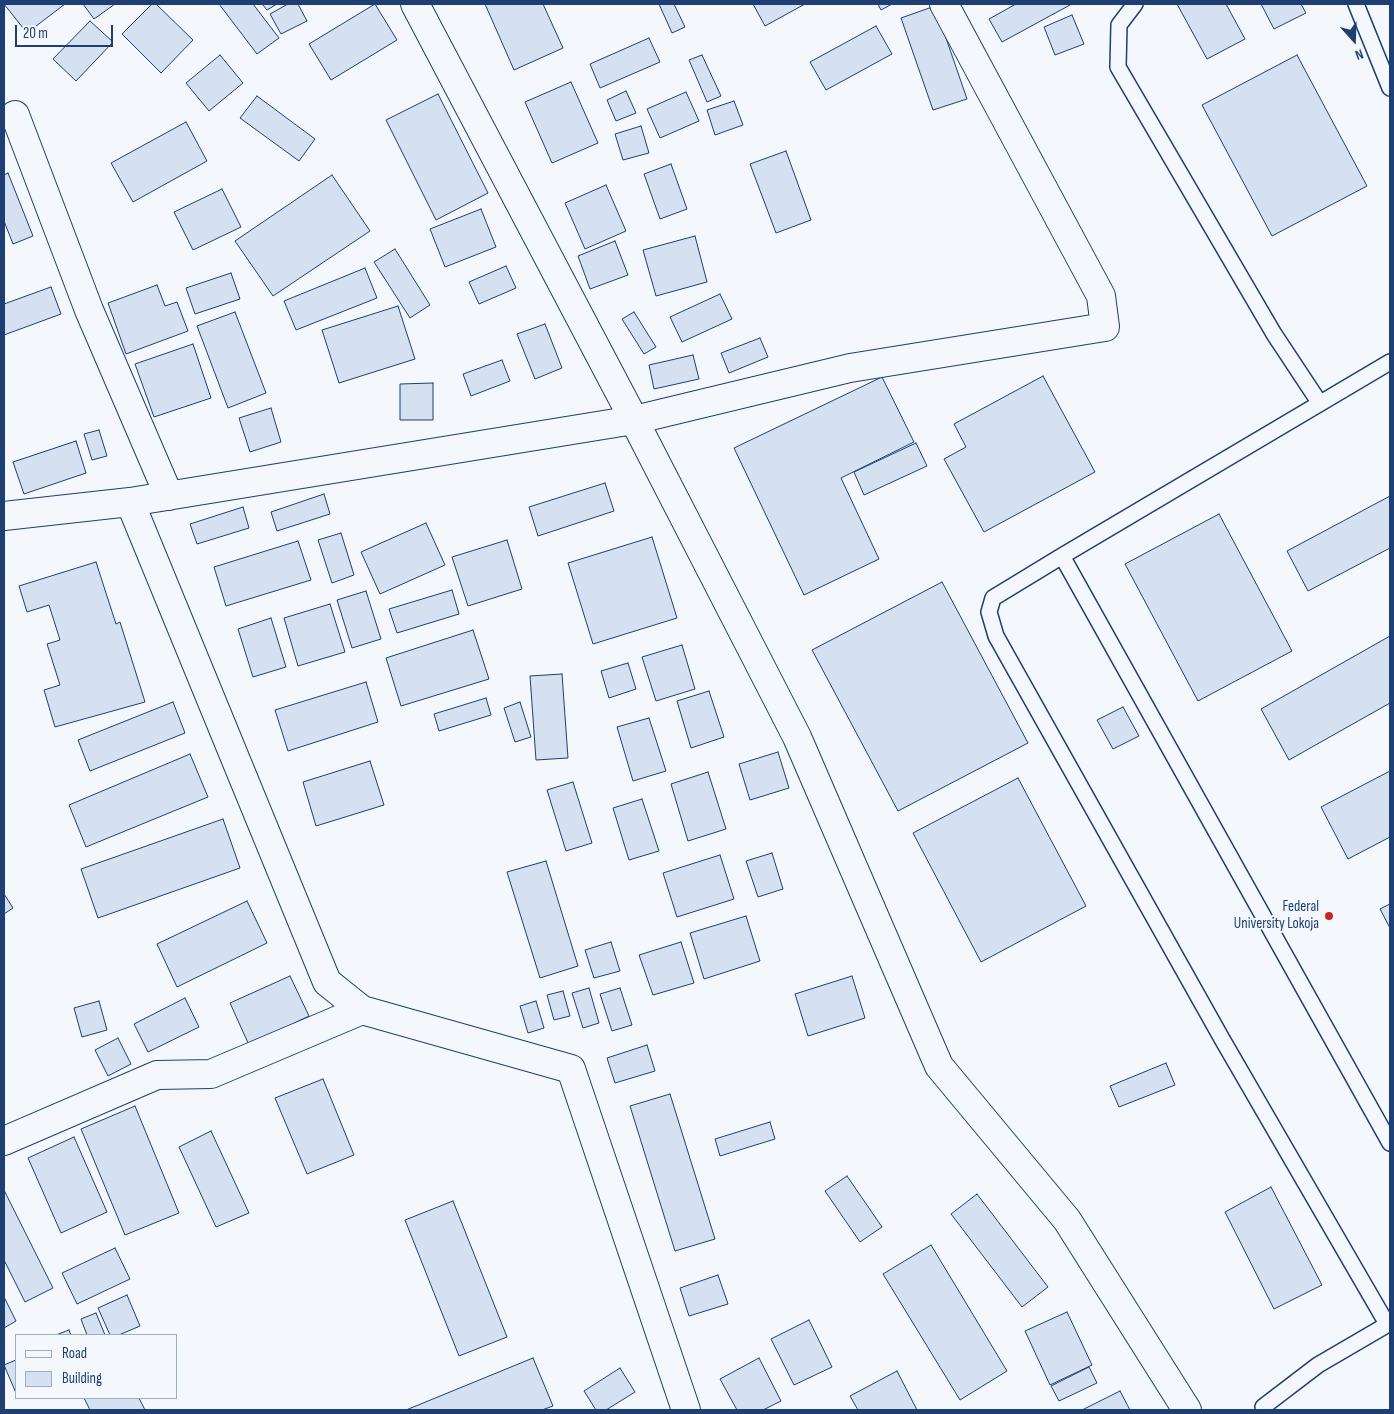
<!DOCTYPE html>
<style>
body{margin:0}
#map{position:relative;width:1394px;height:1414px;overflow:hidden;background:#f4f7fb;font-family:"Sofia Sans Condensed",sans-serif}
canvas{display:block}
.frame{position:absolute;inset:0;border:5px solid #1d3f73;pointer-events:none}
.legend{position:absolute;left:15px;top:1334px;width:162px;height:65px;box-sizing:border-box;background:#f4f7fb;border:1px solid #9eadc5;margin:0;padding:6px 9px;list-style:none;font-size:15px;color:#1d3f73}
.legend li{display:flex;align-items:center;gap:10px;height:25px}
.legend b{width:25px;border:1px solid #9eadc5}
.north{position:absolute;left:1329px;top:15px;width:50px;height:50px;-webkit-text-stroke:4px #f4f7fb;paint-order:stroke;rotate:160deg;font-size:14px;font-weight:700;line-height:20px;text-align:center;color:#1d3f73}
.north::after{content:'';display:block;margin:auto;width:18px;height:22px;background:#1d3f73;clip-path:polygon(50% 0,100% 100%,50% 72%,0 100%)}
.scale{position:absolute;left:15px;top:25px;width:98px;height:22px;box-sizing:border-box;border:2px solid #1d3f73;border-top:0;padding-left:6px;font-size:15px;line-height:18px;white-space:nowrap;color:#1d3f73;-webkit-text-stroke:4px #f4f7fb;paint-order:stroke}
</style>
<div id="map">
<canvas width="1394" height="1414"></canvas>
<div class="frame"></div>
<ul class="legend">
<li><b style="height:6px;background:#f4f7fb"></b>Road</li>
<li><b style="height:14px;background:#d5e0f0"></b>Building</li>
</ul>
<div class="north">N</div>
<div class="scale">20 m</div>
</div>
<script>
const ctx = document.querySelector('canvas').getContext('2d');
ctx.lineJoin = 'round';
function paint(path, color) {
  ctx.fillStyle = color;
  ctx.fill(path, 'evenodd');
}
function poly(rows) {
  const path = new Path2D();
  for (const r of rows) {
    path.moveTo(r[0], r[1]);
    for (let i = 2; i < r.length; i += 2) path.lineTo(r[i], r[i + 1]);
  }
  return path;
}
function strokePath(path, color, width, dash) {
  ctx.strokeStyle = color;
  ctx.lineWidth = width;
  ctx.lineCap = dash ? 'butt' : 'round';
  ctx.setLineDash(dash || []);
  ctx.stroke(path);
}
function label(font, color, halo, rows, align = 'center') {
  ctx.font = font + ' "Sofia Sans Condensed",sans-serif';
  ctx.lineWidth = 4;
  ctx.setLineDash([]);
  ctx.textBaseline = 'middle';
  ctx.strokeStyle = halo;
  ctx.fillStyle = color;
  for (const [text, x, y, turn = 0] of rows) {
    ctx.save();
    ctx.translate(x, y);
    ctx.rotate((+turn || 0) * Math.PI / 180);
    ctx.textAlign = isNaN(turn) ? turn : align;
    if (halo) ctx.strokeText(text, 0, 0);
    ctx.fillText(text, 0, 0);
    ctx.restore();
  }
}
const building = poly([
 [4,4,65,4,27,33,4,4],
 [83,4,115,4,94,19,83,4],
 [152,4,156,4,193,40,161,73,122,34,152,4],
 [219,4,253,4,279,38,257,54,219,4],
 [262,4,277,4,267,10,262,4],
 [288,4,298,4,307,21,281,34,270,14,288,4],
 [375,4,397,40,331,80,309,44,375,4],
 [485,4,543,4,563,48,514,70,485,4],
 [659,4,674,4,685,27,672,33,659,4],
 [753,4,805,4,765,26,753,4],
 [878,4,892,4,881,10,878,4],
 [1016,4,1070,4,1070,5,1002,42,989,19,1016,4],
 [1177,4,1226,4,1245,39,1207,59,1177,4],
 [1261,4,1301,4,1306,13,1274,29,1261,4],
 [935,6,967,99,933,110,901,18,935,6],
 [1072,15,1084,44,1055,55,1044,27,1072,15],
 [90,21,113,42,76,81,53,59,90,21],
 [876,26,892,54,826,90,810,62,876,26],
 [649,38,660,62,600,88,590,64,649,38],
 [220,55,243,83,209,111,186,83,220,55],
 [702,55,721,96,707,102,689,60,702,55],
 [1297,55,1367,186,1272,236,1202,105,1297,55],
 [571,82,598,143,552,163,525,102,571,82],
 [626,91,636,113,616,121,607,100,626,91],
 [686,92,699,121,660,138,647,109,686,92],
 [438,94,488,193,436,220,386,120,438,94],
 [257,96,315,139,299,161,240,118,257,96],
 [734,101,743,125,715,135,707,110,734,101],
 [186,122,207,161,133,202,111,163,186,122],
 [641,126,649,153,623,160,615,134,641,126],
 [786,151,811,220,776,233,750,164,786,151],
 [671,164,687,209,660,219,644,174,671,164],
 [8,173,33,236,13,244,4,221,4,175,8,173],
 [332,175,370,231,273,296,235,241,332,175],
 [606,185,626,231,585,249,565,203,606,185],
 [222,189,241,227,193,250,174,212,222,189],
 [481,209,496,247,445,267,430,229,481,209],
 [695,236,707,282,656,296,643,250,695,236],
 [615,241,628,275,590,289,578,256,615,241],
 [395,249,430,305,410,318,374,262,395,249],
 [506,266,516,288,479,304,469,282,506,266],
 [365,268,377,298,296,330,284,301,365,268],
 [231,273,240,299,195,314,186,288,231,273],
 [157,285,165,306,177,302,188,331,126,354,108,303,157,285],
 [51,287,61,314,4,335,4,304,51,287],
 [720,294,732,319,682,342,670,317,720,294],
 [398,306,415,359,339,383,322,330,398,306],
 [235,312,266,393,228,408,197,326,235,312],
 [634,312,656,347,644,354,622,319,634,312],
 [545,324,562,368,535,379,517,334,545,324],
 [760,338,768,357,729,373,721,353,760,338],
 [193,344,211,398,154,417,135,364,193,344],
 [693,355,699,379,654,389,649,365,693,355],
 [502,360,510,381,471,396,463,374,502,360],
 [1043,376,1095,472,984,532,944,459,966,447,954,424,1043,376],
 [882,377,914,442,841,478,879,559,804,595,734,448,882,377],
 [433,383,433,420,400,420,400,384,433,383],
 [271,408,281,442,250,452,239,418,271,408],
 [99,430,107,456,92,460,84,434,99,430],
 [76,441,86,473,24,494,13,462,76,441],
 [916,443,927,466,864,495,854,472,916,443],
 [605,483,614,511,538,536,529,507,605,483],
 [324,494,330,514,277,531,271,512,324,494],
 [1390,496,1390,548,1308,591,1287,551,1390,496],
 [243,507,249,528,197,544,190,524,243,507],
 [1219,514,1292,651,1198,701,1125,564,1219,514],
 [426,523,445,565,380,594,361,552,426,523],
 [341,533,354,575,332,583,318,540,341,533],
 [652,537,677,618,593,644,568,563,652,537],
 [507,540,522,589,468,606,452,557,507,540],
 [298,541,311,580,226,606,214,567,298,541],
 [96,562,116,624,120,622,145,702,55,727,44,690,60,685,47,644,60,640,49,605,27,612,19,586,96,562],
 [942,582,1028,743,898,811,812,650,942,582],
 [452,590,459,614,397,633,389,609,452,590],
 [366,591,381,639,352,648,337,600,366,591],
 [330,604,345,652,298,666,284,618,330,604],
 [271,618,286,667,253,677,238,629,271,618],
 [473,630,489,679,401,706,386,658,473,630],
 [1390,636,1390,703,1289,760,1261,709,1390,636],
 [682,645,695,689,656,701,642,657,682,645],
 [628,663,636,689,609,698,601,671,628,663],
 [562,674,568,758,536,760,530,676,562,674],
 [366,682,378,722,288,751,275,710,366,682],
 [709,691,724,737,691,748,677,701,709,691],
 [486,698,491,715,439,731,434,714,486,698],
 [173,702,185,733,90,771,78,740,173,702],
 [520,702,531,737,515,742,504,708,520,702],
 [1123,707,1139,736,1113,749,1097,720,1123,707],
 [649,718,666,771,633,781,617,727,649,718],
 [778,752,789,788,750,800,739,764,778,752],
 [190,754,208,797,86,847,69,805,190,754],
 [370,761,384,805,316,826,303,782,370,761],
 [1390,771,1390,837,1348,859,1321,807,1390,771],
 [708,772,726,829,688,841,671,784,708,772],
 [1018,778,1086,906,981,962,913,833,1018,778],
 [573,782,592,843,566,851,547,790,573,782],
 [642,799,659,851,629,860,613,808,642,799],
 [223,819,240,868,98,918,81,869,223,819],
 [772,853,783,889,758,897,746,861,772,853],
 [720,855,734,899,677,917,663,873,720,855],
 [546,861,578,966,540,978,507,872,546,861],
 [4,894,13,908,4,914,4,894],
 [247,901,267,943,177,987,157,944,247,901],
 [1390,904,1390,928,1380,909,1390,904],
 [746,916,760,961,704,979,690,933,746,916],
 [611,942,620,971,594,978,585,950,611,942],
 [681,942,694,983,653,995,639,955,681,942],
 [290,976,309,1016,249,1045,230,1003,290,976],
 [852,976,865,1018,808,1036,795,994,852,976],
 [589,988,599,1023,583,1028,572,993,589,988],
 [620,988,632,1025,612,1031,600,994,620,988],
 [563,991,570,1016,554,1020,547,995,563,991],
 [185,998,199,1027,148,1052,134,1024,185,998],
 [99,1001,107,1030,82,1037,74,1008,99,1001],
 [536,1001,544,1028,528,1033,520,1006,536,1001],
 [118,1038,131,1064,108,1076,95,1050,118,1038],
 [647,1045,655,1071,615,1083,607,1058,647,1045],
 [1166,1063,1175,1085,1119,1107,1110,1086,1166,1063],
 [323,1079,354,1155,307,1174,275,1098,323,1079],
 [670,1094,715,1239,675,1251,630,1106,670,1094],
 [135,1106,179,1213,125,1235,81,1129,135,1106],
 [770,1122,775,1139,720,1156,715,1139,770,1122],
 [211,1131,249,1213,216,1227,179,1147,211,1131],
 [74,1137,107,1212,61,1233,28,1158,74,1137],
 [847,1176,882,1227,860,1242,825,1191,847,1176],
 [1271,1187,1322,1285,1274,1309,1225,1212,1271,1187],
 [4,1190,53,1288,25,1302,4,1260,4,1190],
 [977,1194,1048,1287,1022,1307,951,1214,977,1194],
 [453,1201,507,1337,459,1356,405,1220,453,1201],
 [931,1245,1007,1371,960,1400,883,1274,931,1245],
 [115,1248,130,1279,77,1304,62,1273,115,1248],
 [718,1275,728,1304,689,1316,680,1288,718,1275],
 [127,1295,140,1326,119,1335,110,1335,98,1308,127,1295],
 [4,1297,16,1321,4,1328,4,1297],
 [1067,1312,1092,1365,1050,1385,1025,1331,1067,1312],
 [96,1313,105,1335,87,1335,81,1319,96,1313],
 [809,1320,832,1367,794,1385,771,1339,809,1320],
 [69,1330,71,1335,56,1335,69,1330],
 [533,1358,553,1406,542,1410,406,1410,533,1358],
 [759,1358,781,1401,763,1410,737,1410,720,1379,759,1358],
 [16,1360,16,1393,4,1365,16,1360],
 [1089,1367,1097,1383,1059,1401,1051,1386,1089,1367],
 [620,1368,635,1392,606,1410,596,1410,584,1391,620,1368],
 [897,1371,917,1410,858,1410,850,1396,897,1371],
 [1120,1391,1130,1410,1082,1410,1120,1391],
 [84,1398,139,1398,145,1410,90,1410,84,1398]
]);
const lane = poly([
 [1135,4,1119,25,1118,67,1274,334,1319,402],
 [1356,4,1390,88],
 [1062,556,1390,1143],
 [1387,1324,1222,1039,996,636,989,612,993,598,1062,556,1390,362],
 [1263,1407,1318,1365,1390,1323]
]);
const street = poly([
 [415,4,634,420,797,737,939,1066,1067,1220,1187,1410],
 [15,115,89,310,169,496],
 [130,502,327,982,362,1010,571,1069,686,1410],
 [4,516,130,502,634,420,850,368,1105,327,1101,296,944,4],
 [4,1141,157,1075,211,1074,362,1010]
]);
const markers = [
 [1329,916,5,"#c62828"]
];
const poiNames = [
 ["Federal",1319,907],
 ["University Lokoja",1319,924]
];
paint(building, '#d5e0f0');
strokePath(building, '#1d3f73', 1);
strokePath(lane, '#1d3f73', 18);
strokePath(street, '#1d3f73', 30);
strokePath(lane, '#f4f7fb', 15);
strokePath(street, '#f4f7fb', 28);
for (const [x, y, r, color] of markers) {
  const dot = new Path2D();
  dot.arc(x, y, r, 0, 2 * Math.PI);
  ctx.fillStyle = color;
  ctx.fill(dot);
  strokePath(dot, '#f4f7fb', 2);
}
label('15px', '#1d3f73', '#f4f7fb', poiNames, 'right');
</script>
